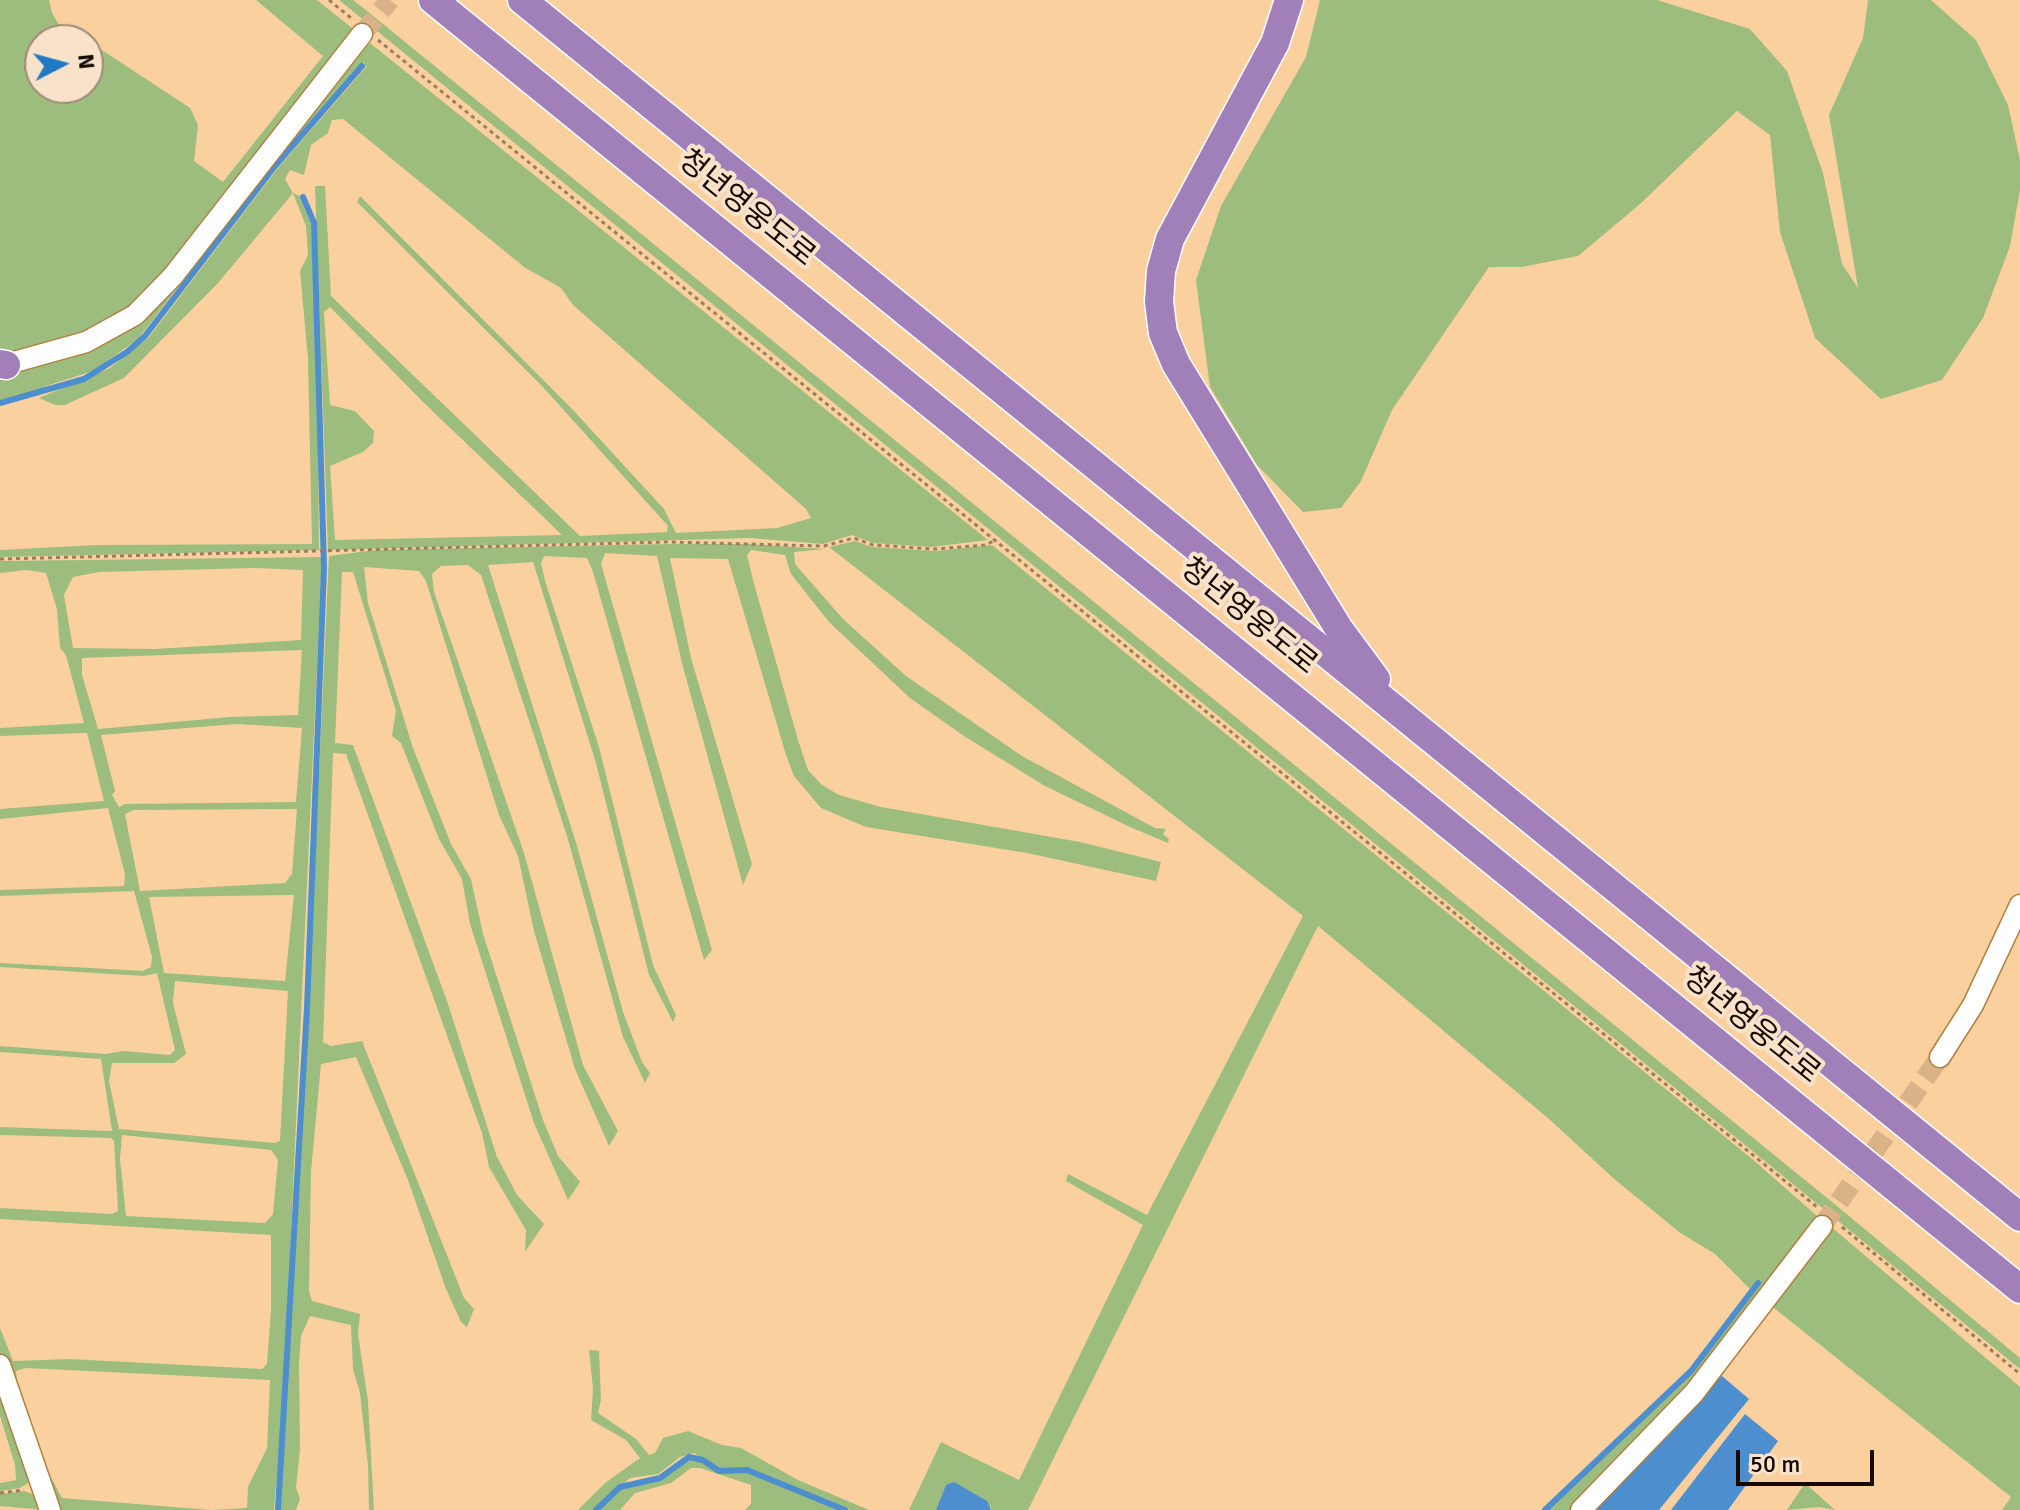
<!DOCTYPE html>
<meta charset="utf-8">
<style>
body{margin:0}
#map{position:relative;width:2020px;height:1510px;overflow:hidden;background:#fbd09f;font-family:Signika,sans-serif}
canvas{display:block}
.north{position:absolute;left:24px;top:24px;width:80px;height:80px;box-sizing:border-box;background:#f8e2ca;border:2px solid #9e8b79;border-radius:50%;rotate:84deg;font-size:22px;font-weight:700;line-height:32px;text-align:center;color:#170900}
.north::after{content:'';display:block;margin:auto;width:28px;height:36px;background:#2178c5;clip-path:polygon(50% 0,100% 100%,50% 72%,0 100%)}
.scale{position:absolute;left:1736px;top:1450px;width:138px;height:36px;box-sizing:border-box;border:4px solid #170900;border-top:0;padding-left:10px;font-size:24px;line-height:28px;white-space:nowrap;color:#170900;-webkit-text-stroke:6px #f8e2ca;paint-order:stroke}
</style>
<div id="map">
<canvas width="2020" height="1510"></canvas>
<div class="north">N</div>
<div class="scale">50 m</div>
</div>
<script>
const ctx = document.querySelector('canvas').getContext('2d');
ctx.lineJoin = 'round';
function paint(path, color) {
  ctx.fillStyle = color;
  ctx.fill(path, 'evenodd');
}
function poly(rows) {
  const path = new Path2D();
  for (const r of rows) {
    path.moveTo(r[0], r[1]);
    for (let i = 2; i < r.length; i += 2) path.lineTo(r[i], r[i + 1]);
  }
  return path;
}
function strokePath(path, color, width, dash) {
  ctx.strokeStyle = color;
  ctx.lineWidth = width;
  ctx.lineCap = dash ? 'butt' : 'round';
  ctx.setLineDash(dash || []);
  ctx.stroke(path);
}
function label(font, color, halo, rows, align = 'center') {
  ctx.font = font + ' Signika,"Noto Sans KR",sans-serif';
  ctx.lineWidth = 8;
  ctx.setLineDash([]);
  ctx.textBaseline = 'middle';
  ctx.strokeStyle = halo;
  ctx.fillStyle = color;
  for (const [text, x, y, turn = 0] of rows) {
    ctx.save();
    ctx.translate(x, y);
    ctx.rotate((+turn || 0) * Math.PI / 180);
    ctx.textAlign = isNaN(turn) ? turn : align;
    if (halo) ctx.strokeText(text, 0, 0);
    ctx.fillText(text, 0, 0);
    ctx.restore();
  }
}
const green = poly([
 [0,0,49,0,52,13,61,28,78,40,40,40,40,88,88,88,88,46,105,52,190,108,198,125,194,161,223,182,323,56,256,0,317,0,357,32,139,303,122,315,69,338,13,352,0,351],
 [339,0,353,0,367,11,1837,1206,2020,1358,2020,1369],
 [1320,0,1657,0,1750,29,1787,71,1823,173,1842,264,1858,288,1829,115,1863,38,1868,0,1931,0,1976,40,2008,105,2020,160,2020,190,2010,246,1983,318,1942,380,1881,399,1815,338,1780,232,1770,135,1737,111,1640,204,1578,256,1522,267,1489,267,1392,410,1361,481,1341,508,1303,512,1257,465,1210,387,1196,280,1221,206,1306,57],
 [370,43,988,540,932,547,873,543,852,535,823,544,750,538,328,550,315,186,325,186,331,296,580,536,667,532,668,526,543,387,357,202,360,196,573,410,664,509,676,533,777,528,811,518,806,509,573,305,561,288,524,267,343,119,332,120,328,133,311,145,304,175,290,170,285,179,293,193,299,196,311,224,317,334,319,550,0,557,0,550,95,545,312,544,308,359,300,271,308,255,306,226,293,193,218,283,124,378,65,405,55,405,39,398,110,368,149,337,278,168,366,67,364,62,271,167,138,339,93,371,46,386,33,395,0,402,0,376,89,351,128,331],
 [330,307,422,401,562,535,335,540,330,466,363,452,373,443,374,431,355,411,330,405,324,312],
 [855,541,872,547,935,551,992,545,1751,1158,1824,1222,1692,1389,1573,1510,1548,1510,1692,1372,1761,1281,1757,1280,1750,1289,1715,1254,1679,1232,1612,1177,1549,1119,1318,926,1028,1510,991,1510,991,1507,946,1486,936,1510,909,1510,941,1442,1019,1480,1143,1225,1066,1181,1068,1174,1147,1215,1303,916,829,547],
 [668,544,750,544,825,549,794,552,795,564,843,619,906,676,1022,756,1155,828,1166,829,1163,834,1169,839,1168,843,1130,827,1045,786,964,736,910,698,829,622,791,574,785,555,751,550,747,555,753,580,798,740,808,770,822,785,839,795,881,807,1080,842,1161,862,1156,881,1027,853,866,827,821,808,794,776,786,755,728,559,670,558,691,658,752,864,743,885,683,667,657,556,605,553,601,564,712,950,704,960,593,572,587,558,544,556,541,564,546,584,599,747,653,965,676,1015,673,1022,649,975,596,763,533,562,488,565,577,846,623,1012,642,1062,650,1073,645,1083,623,1037,567,836,481,575,468,565,441,566,432,574,434,592,524,853,583,1065,618,1131,609,1146,575,1069,534,931,518,856,499,815,426,581,419,571,364,567,368,603,413,748,451,844,471,879,483,934,543,1120,558,1156,580,1182,568,1200,534,1123,470,924,462,879,439,839,401,743,392,736,396,711,353,572,342,572,335,743,353,745,447,1001,497,1157,517,1195,544,1224,525,1252,526,1230,489,1167,482,1133,346,754,333,753,323,1042,331,1046,362,1041,464,1298,474,1309,467,1327,461,1322,446,1289,408,1180,356,1057,321,1064,311,1172,309,1291,312,1301,360,1314,358,1334,368,1401,374,1510,369,1510,368,1466,360,1393,353,1369,351,1325,310,1316,301,1336,299,1363,300,1449,296,1488,300,1499,296,1510,279,1510,303,1117,329,556,375,550],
 [322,557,283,1407,274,1510,55,1510,0,1357,0,1328,13,1361,69,1359,262,1369,267,1364,271,1310,271,1235,0,1219,0,1208,112,1214,118,1211,114,1141,111,1138,0,1135,0,1127,112,1131,101,1059,0,1052,0,1046,105,1054,124,1051,170,1055,175,1050,157,973,144,976,0,967,0,963,143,971,151,967,152,957,134,891,0,896,0,890,124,886,125,874,108,808,0,819,0,809,104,801,87,733,0,736,0,728,84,723,66,655,60,648,57,609,46,573,27,570,0,573,0,561],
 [255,568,303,570,301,640,155,649,73,648,64,595,73,577,99,572],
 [302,650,298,715,229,717,98,729,82,675,82,658],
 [237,724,302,728,296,802,125,804,119,807,112,795,115,791,101,735],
 [297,809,292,874,285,883,140,891,125,814,134,810],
 [294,895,285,981,164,973,149,897],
 [175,981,288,991,280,1141,275,1143,119,1129,109,1081,112,1063,174,1063,186,1054,173,1003],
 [122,1135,271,1150,278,1160,273,1214,265,1223,126,1216,120,1159],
 [25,1368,270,1380,267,1448,248,1487,247,1508,211,1510,62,1498,46,1468,17,1380,16,1371],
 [1829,1225,2020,1387,2020,1510,2002,1510,2011,1497,1769,1304],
 [589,1350,599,1351,601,1400,598,1413,636,1439,649,1455,655,1453,663,1438,688,1431,722,1445,741,1448,798,1480,869,1510,850,1510,747,1468,720,1469,694,1453,680,1457,658,1474,630,1478,592,1510,578,1510,605,1483,640,1458,626,1440,591,1420,593,1389],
 [0,1380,30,1475,28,1483,20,1488,0,1491,0,1483,16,1480,15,1465,0,1416],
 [689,1459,702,1461,718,1473,747,1472,839,1510,745,1510,751,1504,751,1485,700,1468,691,1468,671,1483,635,1493,620,1510,599,1510,621,1489,660,1480],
 [1805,1483,1835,1510,1819,1507,1787,1510],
 [24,1491,36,1495,46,1510,0,1506,0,1494]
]);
const water = poly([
 [1716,1371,1749,1399,1659,1510,1588,1510],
 [1745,1414,1778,1441,1728,1510,1671,1510],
 [954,1482,987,1501,991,1510,936,1510,946,1485]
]);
const stream = poly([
 [0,403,84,379,127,352,145,336,275,166,362,66],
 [278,1510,307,1008,324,568,314,223,303,197],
 [596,1510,620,1487,660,1478,689,1457,703,1460,719,1471,747,1470,845,1510],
 [1545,1510,1691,1371,1758,1283]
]);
const secondaryTunnel = poly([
 [362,34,390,0],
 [1822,1226,1940,1057]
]);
const path = poly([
 [329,0,351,18],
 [378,40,1817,1207],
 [0,559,668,542,824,546,854,538,873,545,934,549,986,545,995,540],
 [1842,1227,2020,1374],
 [0,1493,24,1490]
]);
const secondary = poly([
 [0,366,86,342,135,315,173,276,362,34],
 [1940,1057,1973,1005,2020,905],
 [0,1365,50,1510],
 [1581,1510,1694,1393,1822,1226]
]);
const highway = poly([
 [433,0,2020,1289],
 [522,0,2020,1217],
 [1289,0,1275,43,1170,239,1161,271,1159,302,1163,333,1176,364,1339,629,1376,679],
 [0,364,6,365]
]);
const streetNames = [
 ["청년영웅도로",746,209,39],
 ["청년영웅도로",1248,617,39],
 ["청년영웅도로",1751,1026,39]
];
paint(green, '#9dbd7e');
paint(water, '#4d8ecf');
strokePath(stream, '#4d8ecf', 6);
strokePath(secondaryTunnel, '#d9b287', 20, [20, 10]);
strokePath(secondary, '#b18041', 23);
strokePath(highway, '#fff', 31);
strokePath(path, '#9c7d5d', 3, [4, 4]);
strokePath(secondary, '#fff', 20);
strokePath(highway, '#a17fb9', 28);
label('30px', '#170900', '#f8e2ca', streetNames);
</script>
